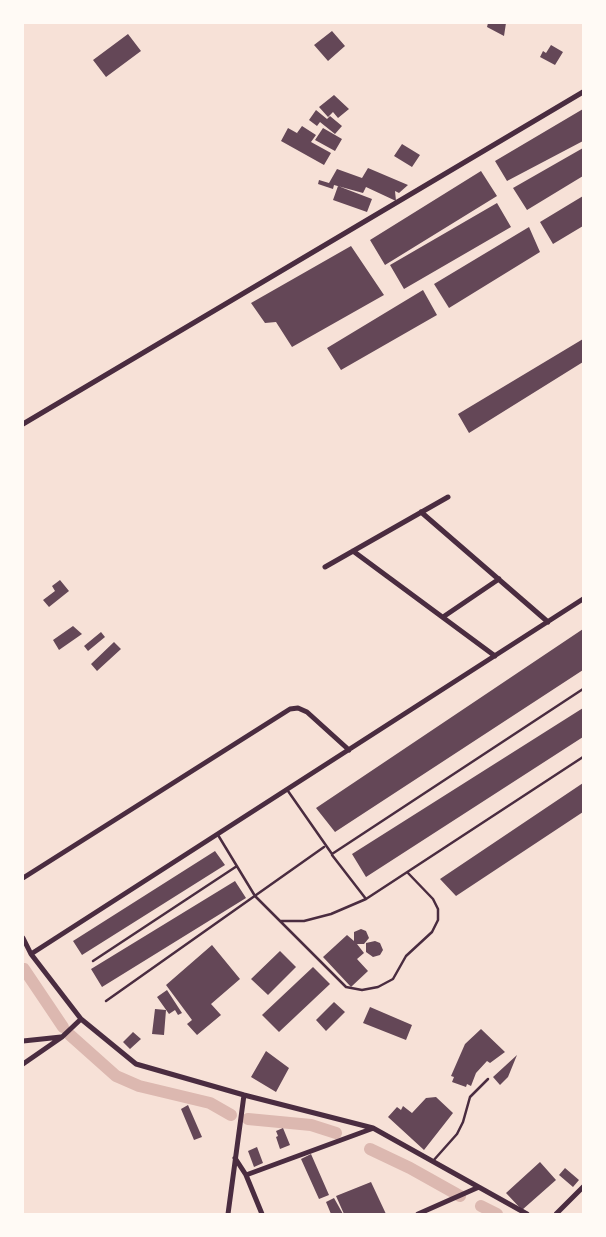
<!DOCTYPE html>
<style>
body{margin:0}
#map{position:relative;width:606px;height:1237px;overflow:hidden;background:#f7e1d7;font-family:Arial,sans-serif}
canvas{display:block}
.frame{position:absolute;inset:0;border:24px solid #fffaf5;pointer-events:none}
</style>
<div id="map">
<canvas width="606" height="1237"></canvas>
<div class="frame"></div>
</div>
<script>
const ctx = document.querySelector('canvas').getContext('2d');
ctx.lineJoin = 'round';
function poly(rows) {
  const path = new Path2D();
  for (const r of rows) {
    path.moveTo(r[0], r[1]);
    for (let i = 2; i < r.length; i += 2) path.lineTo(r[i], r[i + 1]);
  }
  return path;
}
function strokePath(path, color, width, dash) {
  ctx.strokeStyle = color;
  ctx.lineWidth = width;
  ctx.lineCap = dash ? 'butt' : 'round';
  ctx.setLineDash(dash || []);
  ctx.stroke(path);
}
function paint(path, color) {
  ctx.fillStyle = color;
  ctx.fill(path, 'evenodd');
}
const canal = poly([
 [24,969,63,1027],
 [70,1035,116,1076,139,1086,210,1103,231,1115],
 [248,1119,311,1125,336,1133],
 [370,1149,410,1168,460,1196],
 [481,1206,497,1214]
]);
const building = poly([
 [488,23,506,23,504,36,487,27],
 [332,31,345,46,328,61,314,45],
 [128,34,141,51,106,77,93,60],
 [551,45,563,52,555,65,540,57,543,51,546,53],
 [334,95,349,109,338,118,333,112,328,117,319,107],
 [583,109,583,141,507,181,495,161],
 [316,110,327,119,330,116,342,126,335,134,320,122,317,126,309,120],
 [302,126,316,135,311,142,331,153,324,165,281,141,288,128,304,137,297,133],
 [323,128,342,139,335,151,315,140],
 [402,144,420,155,412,167,394,156],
 [583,148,583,176,527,210,513,188],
 [368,168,408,185,399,193,395,191,396,201,366,187,363,193,334,185,333,189,318,184,319,180,329,183,337,169,362,178],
 [481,171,497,196,385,265,370,240],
 [338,186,372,199,367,212,333,200],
 [583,196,583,226,553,244,540,222],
 [497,203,511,227,404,289,390,265],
 [529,227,540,252,449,308,434,284],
 [351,246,384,295,292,347,276,322,265,323,251,303],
 [423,290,437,315,341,370,327,348],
 [583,339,583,362,469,433,458,414],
 [60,580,69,591,49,607,43,600,55,591,52,586],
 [73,626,82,634,59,650,53,640],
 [583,629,583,670,335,832,316,808],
 [101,632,105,637,88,651,84,646],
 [114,642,121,649,97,671,91,664],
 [583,708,583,737,366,877,352,854],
 [583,783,583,812,456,896,440,879],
 [215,851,225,865,82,955,73,941],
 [235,881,246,898,102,987,91,969],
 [361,929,366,931,369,938,364,944,357,944,364,953,357,959,368,971,351,987,323,957,347,935,354,941,354,932],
 [375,941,380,943,383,950,380,955,373,957,366,952,366,943],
 [212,945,240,979,211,1004,221,1015,197,1035,187,1024,192,1020,166,985],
 [280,951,296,967,268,995,251,979],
 [313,967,330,984,279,1032,262,1015],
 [167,990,182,1013,178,1015,175,1010,169,1014,157,997],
 [334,1002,345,1012,326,1031,316,1020],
 [370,1007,412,1025,406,1040,363,1023],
 [155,1009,166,1010,164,1035,152,1034],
 [481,1029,505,1052,490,1063,487,1061,476,1073,471,1086,467,1084,466,1087,452,1082,454,1077,451,1076,465,1044],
 [133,1032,141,1039,130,1049,123,1042],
 [266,1051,289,1068,276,1092,251,1077],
 [517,1055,508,1077,500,1085,493,1077],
 [436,1097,453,1113,424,1150,388,1117,397,1107,401,1110,403,1106,412,1113,426,1098],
 [188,1105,202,1137,194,1140,181,1109],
 [283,1128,290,1145,280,1149,276,1137,278,1136,276,1131],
 [257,1147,263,1163,254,1167,248,1151],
 [311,1154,329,1195,319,1199,301,1159],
 [540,1162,556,1180,522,1210,506,1193],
 [565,1168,579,1180,573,1187,559,1175],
 [371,1182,386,1214,344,1214,336,1196],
 [334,1198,343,1214,331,1214,326,1202]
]);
const service = poly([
 [288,791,332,854,583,689],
 [218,835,255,896,280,921,304,921,331,914,366,899,583,757],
 [332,855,366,899],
 [280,921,346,987,362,990,378,987,393,979,406,956,432,932,438,920,438,909,433,899,408,873],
 [93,961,237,866],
 [106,1001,324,847],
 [433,1161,457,1134,463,1122,470,1097,488,1079]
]);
const minor = poly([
 [23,424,583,92],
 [421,512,548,622],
 [353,551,495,656],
 [325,567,448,497],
 [443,617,499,579],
 [23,878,290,709,298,708,307,712,349,750],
 [23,938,31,954,81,1019,136,1064,244,1095,373,1128,527,1214],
 [31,954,583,599],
 [23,1041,61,1037],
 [23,1064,62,1037,81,1019],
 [235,1158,246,1175,262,1214],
 [246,1175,371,1129],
 [228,1214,244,1095],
 [418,1214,479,1187],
 [556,1214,583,1187]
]);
strokePath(canal, '#dcb8b0', 12);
paint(building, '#644757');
strokePath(service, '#4a2c40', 2.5);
strokePath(minor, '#4a2c40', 5);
</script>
